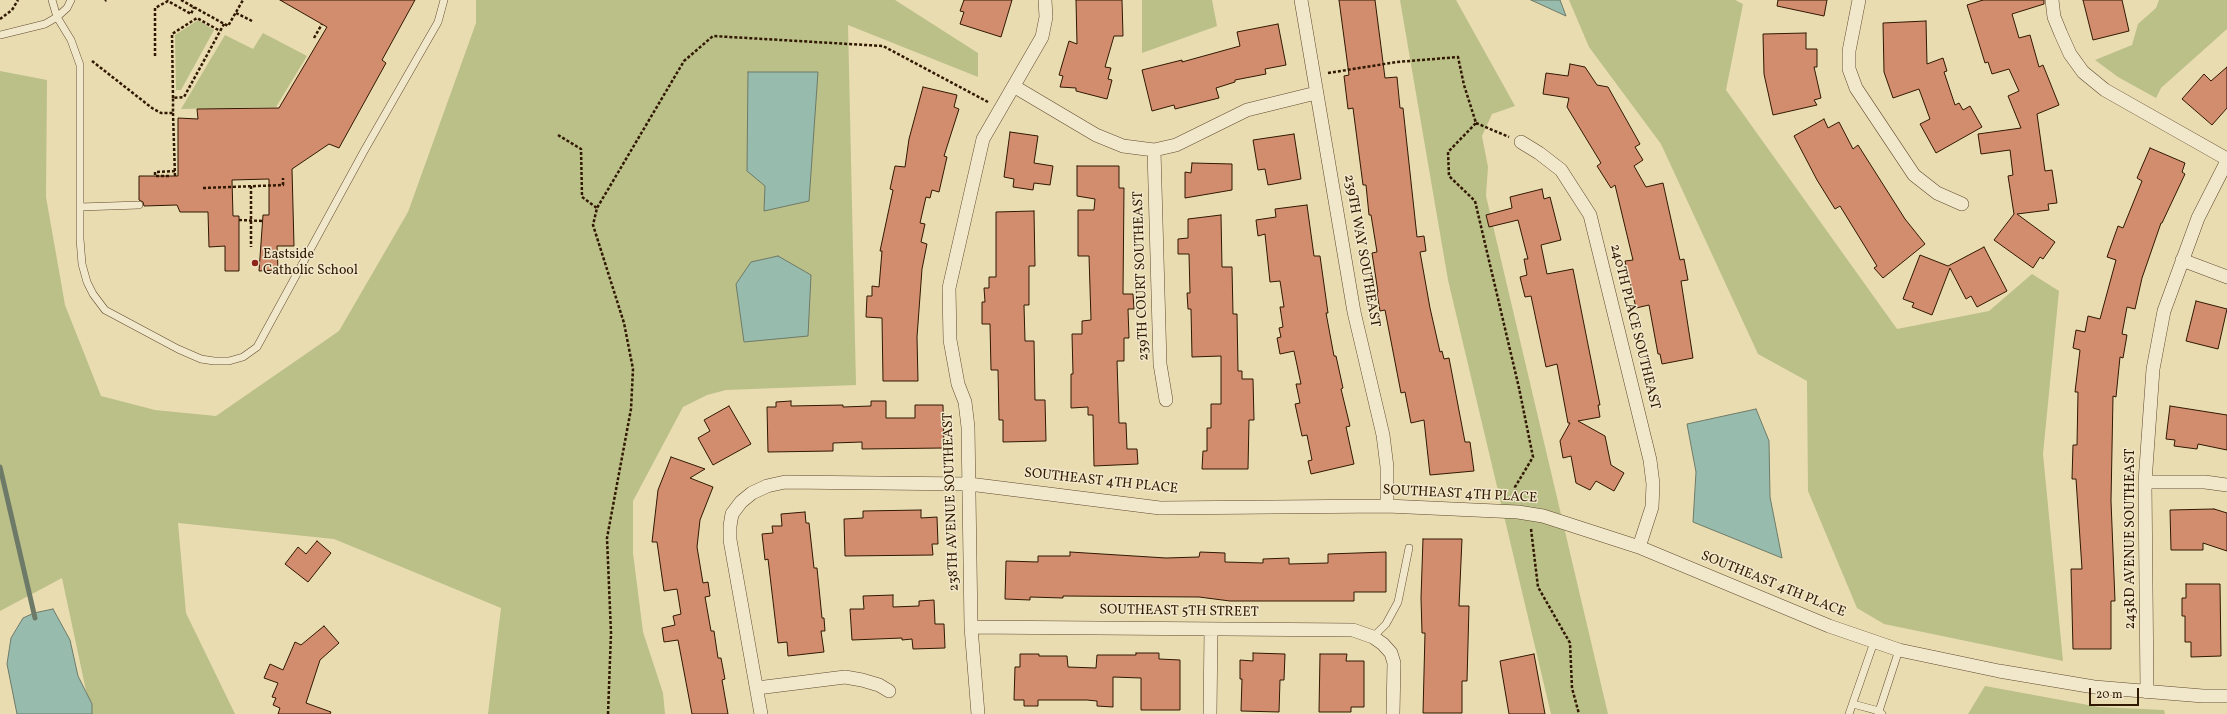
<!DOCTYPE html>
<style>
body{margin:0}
#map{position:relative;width:2227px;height:714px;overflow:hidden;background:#e9dcb1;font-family:Vollkorn,serif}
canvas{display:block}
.scale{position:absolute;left:2089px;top:688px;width:50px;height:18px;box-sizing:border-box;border:2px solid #311800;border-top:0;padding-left:5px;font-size:12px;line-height:14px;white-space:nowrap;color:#311800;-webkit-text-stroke:3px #f1e8cc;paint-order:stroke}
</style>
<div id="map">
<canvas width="2227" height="714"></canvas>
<div class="scale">20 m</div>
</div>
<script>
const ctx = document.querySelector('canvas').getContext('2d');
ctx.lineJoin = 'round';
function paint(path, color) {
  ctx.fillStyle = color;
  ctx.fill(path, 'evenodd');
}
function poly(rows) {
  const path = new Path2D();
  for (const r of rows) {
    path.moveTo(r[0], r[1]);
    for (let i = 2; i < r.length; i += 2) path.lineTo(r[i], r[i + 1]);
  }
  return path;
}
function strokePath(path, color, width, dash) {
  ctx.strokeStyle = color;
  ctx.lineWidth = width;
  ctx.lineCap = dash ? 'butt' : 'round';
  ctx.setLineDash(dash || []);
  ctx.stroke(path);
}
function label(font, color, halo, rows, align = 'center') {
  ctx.font = font + ' Vollkorn,serif';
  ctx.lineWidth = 3;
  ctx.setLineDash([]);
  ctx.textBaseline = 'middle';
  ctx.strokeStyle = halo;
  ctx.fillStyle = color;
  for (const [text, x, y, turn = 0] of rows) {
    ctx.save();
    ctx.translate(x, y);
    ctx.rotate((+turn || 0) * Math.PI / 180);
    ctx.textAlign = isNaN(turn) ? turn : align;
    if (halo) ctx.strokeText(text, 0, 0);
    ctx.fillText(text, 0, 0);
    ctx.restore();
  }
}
const green = poly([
 [476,0,895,0,978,53,978,77,848,25,856,385,726,390,707,395,683,407,633,501,633,553,643,632,663,693,665,714,488,714,501,608,334,539,178,523,186,613,235,714,91,714,62,578,0,611,0,71,47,80,46,197,65,305,101,396,155,410,216,416,339,331,408,212,476,23],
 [1142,0,1212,0,1217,26,1142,53],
 [1400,0,1456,0,1515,106,1492,114,1482,136,1488,167,1486,196,1608,714,1551,714,1448,280],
 [1569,0,1735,0,1743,4,1726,90,1897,329,1989,311,2032,274,2059,291,2043,454,2063,661,1884,624,1857,608,1808,491,1807,381,1758,354,1661,144,1589,47],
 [2159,0,2227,0,2227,29,2161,88,2156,98,2118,77,2095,60,2132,45,2138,24,2156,8],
 [198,20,214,30,181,90,176,90,175,35],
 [263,33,307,56,276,107,181,109,225,35,253,49],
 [1985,686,2099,707,2164,710,2165,714,1968,714]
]);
const water = poly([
 [1531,0,1560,0,1566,16,1531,0],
 [748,72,818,72,809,201,764,211,765,186,747,171,748,72],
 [778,256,811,275,808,336,744,342,736,284,751,262,778,256],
 [1756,409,1769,441,1770,497,1782,558,1693,522,1696,472,1687,424,1756,409],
 [53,609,70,640,78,676,92,704,92,714,17,714,7,664,11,638,23,618,34,613,53,609]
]);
const stream = poly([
 [0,467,35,618]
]);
const building = poly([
 [280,0,415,0,382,60,386,63,339,148,329,144,292,169,294,246,277,246,278,270,259,271,263,215,269,215,269,179,232,180,233,216,239,216,239,271,225,271,225,246,209,247,208,212,180,212,177,205,144,206,143,202,139,200,139,176,178,176,178,118,198,119,197,109,279,108,327,27,280,0],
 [964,0,1012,0,1001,37,960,24,964,12,960,11,964,0],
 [1076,0,1122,0,1123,36,1114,36,1105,67,1111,68,1108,79,1112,80,1107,99,1076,91,1076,88,1060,87,1063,76,1059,75,1069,41,1077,44,1076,0],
 [1339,0,1375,0,1385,78,1397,77,1400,108,1403,108,1417,237,1424,236,1426,251,1420,252,1430,308,1440,352,1442,351,1444,359,1449,358,1465,442,1470,442,1474,471,1430,475,1424,420,1411,423,1405,392,1401,393,1385,310,1380,311,1377,293,1378,292,1372,253,1377,252,1371,215,1369,215,1366,185,1363,185,1353,108,1348,109,1344,76,1349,75,1339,0],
 [1778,0,1827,0,1824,16,1777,6,1778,0],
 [1983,0,2044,0,2044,4,2012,14,2019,38,2030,35,2039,67,2043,65,2059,105,2037,114,2045,171,2052,170,2057,203,2048,204,2049,210,2017,214,2055,242,2043,259,2040,257,2033,268,1994,240,2014,214,2008,176,2013,175,2010,150,1981,154,1978,134,2021,128,2008,96,2019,91,2009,69,1992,74,1988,62,1985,63,1977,37,1967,5,1983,0],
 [2083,0,2122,0,2129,31,2093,40,2083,0],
 [1926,21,1927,64,1943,58,1947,71,1944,72,1955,105,1959,103,1963,110,1970,106,1982,127,1936,153,1920,124,1930,119,1919,89,1893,98,1884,72,1883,23,1926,21],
 [1278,24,1286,65,1265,69,1266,74,1235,80,1235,82,1216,88,1219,98,1175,109,1174,105,1152,111,1142,70,1182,60,1182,62,1240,46,1237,32,1278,24],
 [1806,33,1806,49,1817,49,1817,67,1814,67,1821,98,1814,100,1817,105,1773,115,1764,74,1763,34,1806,33],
 [1570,64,1585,67,1597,85,1608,87,1640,144,1635,147,1643,160,1634,166,1646,187,1663,183,1680,260,1684,259,1688,280,1681,281,1693,358,1662,364,1660,354,1658,354,1649,305,1636,308,1625,261,1633,260,1615,185,1611,188,1597,166,1601,163,1567,107,1569,98,1543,94,1546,73,1568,76,1570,64],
 [2227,67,2227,108,2212,125,2182,99,2204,74,2211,81,2227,67],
 [923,87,957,95,954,107,959,109,944,156,947,157,939,192,932,190,930,198,926,197,920,223,925,224,921,242,927,244,922,269,917,337,918,381,883,381,882,318,866,317,867,296,872,296,872,286,879,287,882,251,880,251,893,190,890,189,895,166,905,167,909,139,923,87],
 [1824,119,1828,128,1839,122,1853,149,1858,145,1905,219,1925,244,1883,278,1874,268,1877,266,1840,206,1835,209,1817,180,1794,136,1824,119],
 [1010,132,1038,136,1034,163,1053,166,1050,185,1034,183,1033,190,1013,187,1014,179,1004,177,1010,132],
 [1294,134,1301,179,1268,185,1265,169,1258,170,1253,140,1294,134],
 [2150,148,2185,163,2182,172,2185,174,2162,223,2161,223,2142,278,2135,309,2127,307,2122,334,2127,335,2123,358,2120,357,2116,397,2113,396,2111,501,2115,601,2111,601,2111,649,2073,649,2071,569,2082,569,2076,479,2072,479,2073,445,2077,445,2078,392,2075,392,2080,350,2073,348,2076,330,2085,332,2088,316,2100,319,2116,260,2107,257,2118,226,2123,228,2142,181,2137,178,2150,148],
 [1192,163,1232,164,1232,190,1185,198,1185,172,1191,173,1192,163],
 [1077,166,1119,166,1119,188,1124,188,1123,294,1133,294,1134,309,1128,309,1129,338,1124,338,1124,361,1117,361,1119,423,1126,423,1127,449,1137,449,1138,464,1094,466,1093,415,1088,415,1088,407,1071,408,1071,374,1073,374,1072,334,1082,334,1082,321,1091,320,1089,256,1078,256,1078,210,1094,210,1095,199,1077,196,1077,166],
 [1542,189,1544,199,1550,197,1561,240,1541,245,1547,274,1573,269,1600,405,1598,405,1600,417,1578,421,1605,436,1611,465,1624,473,1614,491,1596,481,1590,490,1576,483,1571,456,1563,458,1560,441,1570,423,1568,423,1557,364,1546,367,1531,296,1525,297,1520,277,1527,275,1524,259,1528,259,1518,220,1489,227,1486,215,1512,208,1510,197,1542,189],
 [1307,205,1314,256,1320,256,1328,313,1326,313,1334,356,1336,356,1343,388,1341,389,1350,426,1346,427,1354,464,1311,474,1308,461,1312,460,1307,435,1302,436,1295,404,1300,403,1296,384,1301,384,1294,351,1280,354,1277,338,1281,337,1279,328,1283,327,1280,307,1284,307,1280,281,1270,282,1265,234,1258,236,1256,220,1276,217,1275,209,1307,205],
 [1034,211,1035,266,1029,266,1029,305,1024,305,1025,341,1034,341,1035,400,1045,400,1046,441,1003,442,1003,420,999,420,998,370,991,370,990,324,982,324,982,302,985,302,984,288,989,288,989,277,996,277,996,212,1034,211],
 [1221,215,1222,267,1232,267,1233,314,1237,314,1238,371,1242,371,1242,379,1253,379,1254,420,1249,420,1248,469,1202,469,1203,451,1207,451,1207,428,1211,428,1211,404,1221,404,1221,356,1192,357,1191,309,1188,309,1187,293,1190,293,1189,254,1178,254,1178,239,1188,238,1188,219,1221,215],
 [1984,247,2007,291,1977,307,1971,296,1966,299,1950,268,1932,315,1912,307,1914,303,1903,299,1920,255,1948,266,1984,247],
 [2196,301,2227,309,2218,349,2186,341,2196,301],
 [791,401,791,406,843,405,843,407,871,406,871,401,886,401,886,418,915,418,915,405,943,405,944,448,862,449,862,442,833,443,833,451,768,452,767,407,776,407,776,402,791,401],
 [729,406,751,444,713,465,698,438,710,431,704,420,729,406],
 [2170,406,2227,415,2227,450,2198,444,2197,449,2174,446,2175,440,2166,439,2170,406],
 [671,457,705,469,690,478,713,487,700,520,697,547,703,583,708,582,710,596,705,597,711,631,714,631,718,658,721,658,725,679,722,680,728,714,692,714,678,640,664,642,662,628,675,625,673,616,681,614,677,589,664,591,657,542,652,542,658,490,671,457],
 [2214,509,2227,513,2227,551,2203,543,2203,550,2171,550,2170,510,2214,509],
 [921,510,921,518,937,517,938,544,932,544,933,555,845,556,844,519,863,518,863,511,921,510],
 [805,512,806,523,809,523,814,568,817,568,822,618,824,618,825,631,821,631,824,652,788,656,787,642,778,643,768,559,765,560,762,534,773,533,772,526,782,526,781,514,805,512],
 [1423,539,1462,539,1459,606,1469,606,1467,681,1462,681,1462,713,1423,713,1425,633,1422,633,1421,598,1423,539],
 [317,541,331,553,308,582,285,564,298,547,306,554,317,541],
 [1070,552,1166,558,1199,557,1200,552,1225,553,1225,562,1263,563,1263,559,1289,558,1289,564,1328,563,1328,554,1386,552,1386,592,1354,592,1354,601,1230,601,1199,597,1063,596,1063,598,1030,597,1030,600,1005,599,1006,561,1038,562,1038,556,1070,556,1070,552],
 [2186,584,2220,584,2221,656,2191,657,2191,642,2185,642,2185,616,2182,616,2182,598,2186,598,2186,584],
 [893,595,893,607,919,606,919,601,934,600,935,624,944,624,945,648,913,649,912,639,902,640,902,638,852,640,850,609,864,609,863,596,893,595],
 [324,626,339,643,320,660,306,703,331,712,330,714,278,714,280,708,273,705,276,698,272,697,278,683,264,678,270,664,283,670,295,642,301,645,324,626],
 [1136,653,1159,653,1159,659,1180,660,1180,710,1141,710,1141,678,1113,677,1113,707,1097,706,1097,701,1087,700,1038,700,1038,706,1024,706,1024,700,1014,700,1015,667,1020,667,1020,654,1039,654,1039,656,1067,656,1068,667,1096,668,1097,655,1136,655,1136,653],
 [1253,653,1285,654,1284,680,1280,680,1279,712,1241,711,1242,679,1240,679,1240,660,1253,661,1253,653],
 [1320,654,1347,654,1346,661,1364,661,1364,707,1351,707,1351,712,1319,712,1320,654],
 [1534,654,1545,714,1509,714,1500,661,1534,654]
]);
const path = poly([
 [181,0,228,26,243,0],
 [105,1,106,0],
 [236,13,252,21],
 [0,19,12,10,18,0],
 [314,38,322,24],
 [155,56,155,8,168,1,191,14,194,7],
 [92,61,152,108,161,113,173,113,173,98,184,97,224,24],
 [1328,73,1397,62,1458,57,1464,85,1476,123,1448,152,1449,176,1475,201,1519,388,1533,457,1515,487,1516,498],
 [173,98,172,34,197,18,220,31],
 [173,113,175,176],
 [1476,123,1509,137],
 [558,135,581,149,582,197,597,208],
 [169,176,155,176,155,172,175,171],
 [251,186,251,247],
 [203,188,283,185,283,178],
 [239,220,263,221],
 [1531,529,1538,587,1570,643,1572,688,1579,714],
 [608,714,611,633,607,538,631,409,633,369,624,323,593,225,597,208,684,61,713,36,883,46,988,102]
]);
const lane = poly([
 [52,0,57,17,71,40,80,65,80,239,82,264,87,282,93,294,105,310,178,349,201,359,214,361,229,361,243,357,257,347,364,151,438,22,444,0],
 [0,35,45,24,57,17,67,8,71,0],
 [80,207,139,205],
 [1373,637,1386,624,1398,602,1409,548],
 [1853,704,1879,711,1882,714],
 [1849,714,1874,642],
 [1878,714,1899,650]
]);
const street = poly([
 [1301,0,1354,312,1383,435,1387,467,1387,506],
 [1859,0,1849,51,1849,69,1856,88,1914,175,1937,193,1962,204],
 [2052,0,2054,17,2061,34,2070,54,2083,72,2105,90,2227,159],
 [1015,87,1096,135,1123,146,1154,150,1176,145,1247,110,1316,93],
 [1521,142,1539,153,1561,170,1590,215,1650,460,1653,484,1652,507,1639,547],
 [1154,150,1160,364,1166,400],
 [2182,260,2227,277],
 [2145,482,2205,482,2227,485],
 [971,627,1353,630,1373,637,1383,644,1391,653,1394,663,1393,714],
 [757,688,845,677,862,680,879,685,889,691],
 [2147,692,2145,482,2153,369,2164,311,2198,218,2227,161],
 [761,714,730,540,730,526,732,514,741,502,752,493,767,486,785,482,969,484,1160,508,1387,506,1518,512,1543,516,1639,547,1829,626,1899,650,1999,671,2094,687,2203,696,2227,696],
 [978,714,971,627,968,427,965,402,958,384,950,340,949,288,983,139,1042,37,1046,17,1045,0],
 [1210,714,1211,629]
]);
const markers = [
 [255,263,4,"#8f2418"]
];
const streetNames = [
 ["239TH WAY SOUTHEAST",1361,251,80],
 ["239TH COURT SOUTHEAST",1142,276,-92],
 ["240TH PLACE SOUTHEAST",1634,327,76],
 ["SOUTHEAST 4TH PLACE",1101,482,6],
 ["SOUTHEAST 4TH PLACE",1460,495,3],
 ["238TH AVENUE SOUTHEAST",952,502,-92],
 ["243RD AVENUE SOUTHEAST",2131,539,-90],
 ["SOUTHEAST 4TH PLACE",1773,585,22],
 ["SOUTHEAST 5TH STREET",1179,612,1]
];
const poiNames = [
 ["Eastside",263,255],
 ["Catholic School",263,271]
];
paint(green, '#bbbf88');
paint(water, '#97bcad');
strokePath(water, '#6e7a68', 1);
strokePath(stream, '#6e7a68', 5);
paint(building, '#d18d6e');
strokePath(building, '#311800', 1);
strokePath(lane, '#5f492c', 8);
strokePath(street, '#5f492c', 14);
strokePath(path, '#311800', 2.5, [3, 2]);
strokePath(lane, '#f1e8cc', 7);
strokePath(street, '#f1e8cc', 13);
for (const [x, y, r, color] of markers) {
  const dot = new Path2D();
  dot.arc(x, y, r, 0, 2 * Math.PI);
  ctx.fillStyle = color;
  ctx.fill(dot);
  strokePath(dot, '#f1e8cc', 1.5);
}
label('14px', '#311800', '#f1e8cc', streetNames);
label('14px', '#311800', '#f1e8cc', poiNames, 'left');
</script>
